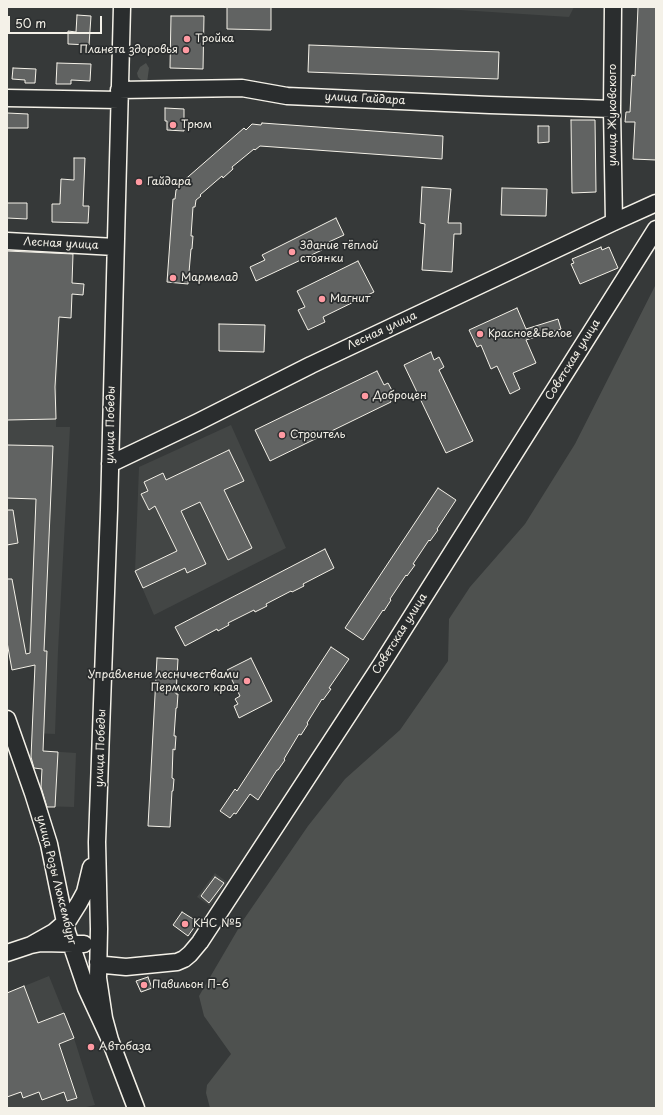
<!DOCTYPE html>
<meta charset="utf-8">
<style>
body{margin:0}
#map{position:relative;width:663px;height:1115px;overflow:hidden;background:#363939;font-family:"Playpen Sans",sans-serif}
canvas{display:block}
.frame{position:absolute;inset:0;border:8px solid #f4f1e8;pointer-events:none}
.scale{position:absolute;left:8px;top:16px;width:94px;height:18px;box-sizing:border-box;border:2px solid #f4f1e8;border-top:0;padding-left:5px;font-size:12px;line-height:14px;white-space:nowrap;color:#f4f1e8;-webkit-text-stroke:3px #2a2d2e;paint-order:stroke}
</style>
<div id="map">
<canvas width="663" height="1115"></canvas>
<div class="frame"></div>
<div class="scale">50 m</div>
</div>
<script>
const ctx = document.querySelector('canvas').getContext('2d');
ctx.lineJoin = 'round';
function paint(path, color) {
  ctx.fillStyle = color;
  ctx.fill(path, 'evenodd');
}
function poly(rows) {
  const path = new Path2D();
  for (const r of rows) {
    path.moveTo(r[0], r[1]);
    for (let i = 2; i < r.length; i += 2) path.lineTo(r[i], r[i + 1]);
  }
  return path;
}
function strokePath(path, color, width, dash) {
  ctx.strokeStyle = color;
  ctx.lineWidth = width;
  ctx.lineCap = dash ? 'butt' : 'round';
  ctx.setLineDash(dash || []);
  ctx.stroke(path);
}
function label(font, color, halo, rows, align = 'center') {
  ctx.font = font + ' "Playpen Sans",sans-serif';
  ctx.lineWidth = 3.5;
  ctx.setLineDash([]);
  ctx.textBaseline = 'middle';
  ctx.strokeStyle = halo;
  ctx.fillStyle = color;
  for (const [text, x, y, turn = 0] of rows) {
    ctx.save();
    ctx.translate(x, y);
    ctx.rotate((+turn || 0) * Math.PI / 180);
    ctx.textAlign = isNaN(turn) ? turn : align;
    if (halo) ctx.strokeText(text, 0, 0);
    ctx.fillText(text, 0, 0);
    ctx.restore();
  }
}
const built = poly([
 [413,7,574,7,569,17],
 [7,248,61,251,56,427,70,427,58,651,55,734,32,733,36,651,18,650,21,668,12,670,7,642],
 [231,425,286,548,154,615,135,571,139,467],
 [31,750,76,753,74,807,40,806,42,769,30,768],
 [215,873,227,882,210,906,197,897],
 [49,976,74,1038,95,1105,82,1108,7,1108,7,993]
]);
const green = poly([
 [146,63,149,68,147,83,143,82,138,77,137,73,140,67],
 [656,284,656,1108,210,1108,206,1093,207,1085,231,1054,204,1016,199,996,244,919,308,826,345,779,400,730,448,661,449,619,470,587,525,524,575,444]
]);
const building = poly([
 [227,7,271,7,271,30,227,29,227,7],
 [638,7,656,7,656,160,633,159,635,122,625,122,626,112,630,112,632,75,635,76,638,7],
 [77,15,91,16,89,45,68,44,68,31,76,32,77,15],
 [171,16,204,16,203,69,170,68,171,16],
 [309,45,499,52,498,79,308,72,309,45],
 [57,63,91,64,90,81,71,80,71,84,56,84,57,63],
 [13,68,36,69,35,83,25,83,25,80,12,79,13,68],
 [165,108,184,109,184,131,167,130,167,121,165,121,165,108],
 [7,113,28,114,28,128,7,128,7,113],
 [571,120,595,120,596,192,572,193,571,120],
 [262,123,443,136,442,159,260,146,255,150,254,149,232,167,233,169,223,178,222,176,200,195,201,196,196,200,195,207,193,207,191,236,193,236,192,249,191,249,188,284,167,282,173,199,175,199,176,190,183,185,181,183,244,128,246,130,252,124,261,125,262,123],
 [538,126,549,126,549,142,538,143,538,126],
 [74,158,85,158,83,206,89,206,88,223,52,222,52,204,60,204,61,179,74,180,74,158],
 [422,187,451,189,448,223,461,223,461,234,454,234,452,272,422,270,425,224,420,223,422,187],
 [502,188,547,189,546,216,501,215,502,188],
 [7,203,27,203,27,219,7,218,7,203],
 [336,218,344,235,320,246,322,250,256,281,250,267,265,260,262,255,336,218],
 [601,247,602,250,609,247,618,268,580,284,571,264,574,263,572,259,601,247],
 [7,251,73,254,72,283,84,284,83,295,72,294,71,318,59,317,55,387,56,419,7,420,7,251],
 [358,261,374,292,323,317,325,322,308,330,298,310,305,307,297,291,358,261],
 [517,308,526,329,558,319,561,329,526,340,536,363,513,373,520,389,510,394,497,366,491,369,481,345,477,347,469,330,517,308],
 [219,324,265,325,264,352,219,351,219,324],
 [431,352,434,360,439,357,444,367,439,370,473,441,446,453,404,365,431,352],
 [377,371,384,385,388,383,395,396,390,399,391,402,270,461,255,430,377,371],
 [7,445,53,446,44,651,47,651,43,751,58,752,55,807,47,807,41,787,42,769,34,768,31,757,35,665,12,670,7,642,7,579,12,579,26,654,30,653,36,499,7,498,7,445],
 [229,450,244,481,224,490,252,548,228,560,200,502,181,511,206,564,187,573,185,568,143,588,135,571,177,551,155,506,149,510,141,494,148,491,144,482,163,473,166,480,229,450],
 [438,488,456,500,437,529,438,530,430,541,429,540,413,564,415,565,407,576,406,575,390,599,391,600,384,611,383,610,363,640,345,628,438,488],
 [7,510,13,510,18,543,7,545,7,510],
 [325,549,334,568,303,584,304,586,292,592,291,591,266,604,267,606,255,612,254,610,228,623,229,625,218,631,217,629,185,646,175,627,325,549],
 [331,647,349,659,329,688,331,689,323,700,322,699,307,723,308,724,301,735,299,734,284,759,285,760,278,770,277,770,258,800,250,794,236,814,234,813,230,818,220,811,235,789,237,791,331,647],
 [157,658,178,659,176,694,178,694,177,708,176,708,174,736,176,736,175,750,173,749,172,778,174,779,173,791,172,791,170,827,148,826,157,658],
 [251,658,272,701,239,718,234,706,238,704,235,699,240,696,227,670,251,658],
 [215,877,224,883,209,903,201,896,215,877],
 [182,912,198,922,188,936,173,925,182,912],
 [148,977,152,988,141,992,136,981,148,977],
 [24,986,38,1023,64,1013,74,1038,59,1044,77,1098,67,1101,64,1092,42,1100,39,1092,23,1098,21,1092,7,1097,7,993,24,986]
]);
const minor = poly([
 [613,7,612,109,614,222],
 [119,90,242,88,287,96,490,105,612,109],
 [7,98,119,100],
 [7,241,115,247],
 [110,464,198,422,311,365,614,222,656,203],
 [7,719,33,793,49,844,67,932,86,988,110,1040,136,1108],
 [31,945,54,932,69,919,79,903,85,892,91,867],
 [7,953,31,945,41,943,84,944],
 [98,962,105,965,126,967,177,962,184,959,190,954,200,942,381,665,656,229],
 [110,1040,104,1018,98,978,99,929,97,842,109,510,122,7]
]);
const markers = [
 [187,39,4,"#ff9aa2"],
 [186,50,4,"#ff9aa2"],
 [173,125,4,"#ff9aa2"],
 [139,182,4,"#ff9aa2"],
 [292,252,4,"#ff9aa2"],
 [173,278,4,"#ff9aa2"],
 [322,299,4,"#ff9aa2"],
 [480,334,4,"#ff9aa2"],
 [365,396,4,"#ff9aa2"],
 [282,435,4,"#ff9aa2"],
 [247,681,4,"#ff9aa2"],
 [185,924,4,"#ff9aa2"],
 [144,985,4,"#ff9aa2"],
 [91,1047,4,"#ff9aa2"]
];
const poiNames = [
 ["Тройка",195,39],
 ["Планета здоровья",178,50,"right"],
 ["Трюм",181,125],
 ["Гайдара",147,182],
 ["Здание тёплой",300,246],
 ["стоянки",300,259],
 ["Мармелад",181,278],
 ["Магнит",330,299],
 ["Красное&Белое",488,334],
 ["Доброцен",373,396],
 ["Строитель",290,435],
 ["Управление лесничествами",239,675,"right"],
 ["Пермского края",239,688,"right"],
 ["КНС №5",193,924],
 ["Павильон П-6",152,985],
 ["Автобаза",99,1047]
];
const streetNames = [
 ["улица Гайдара",365,99,3],
 ["улица Жуковского",613,115,-90],
 ["Лесная улица",61,244,3],
 ["Лесная улица",382,331,-25],
 ["Советская улица",573,360,-58],
 ["улица Победы",111,425,-89],
 ["Советская улица",400,634,-58],
 ["улица Победы",101,748,-88],
 ["улица Розы Люксембург",56,880,76]
];
paint(built, '#434645');
paint(green, '#4e514f');
paint(building, '#616362');
strokePath(building, '#f4f1e8', 1);
strokePath(minor, '#f4f1e8', 19);
strokePath(minor, '#2a2d2e', 16);
for (const [x, y, r, color] of markers) {
  const dot = new Path2D();
  dot.arc(x, y, r, 0, 2 * Math.PI);
  ctx.fillStyle = color;
  ctx.fill(dot);
  strokePath(dot, '#2a2d2e', 1.5);
}
label('11px', '#f4f1e8', '#2a2d2e', poiNames, 'left');
label('11px', '#f4f1e8', '#2a2d2e', streetNames);
</script>
